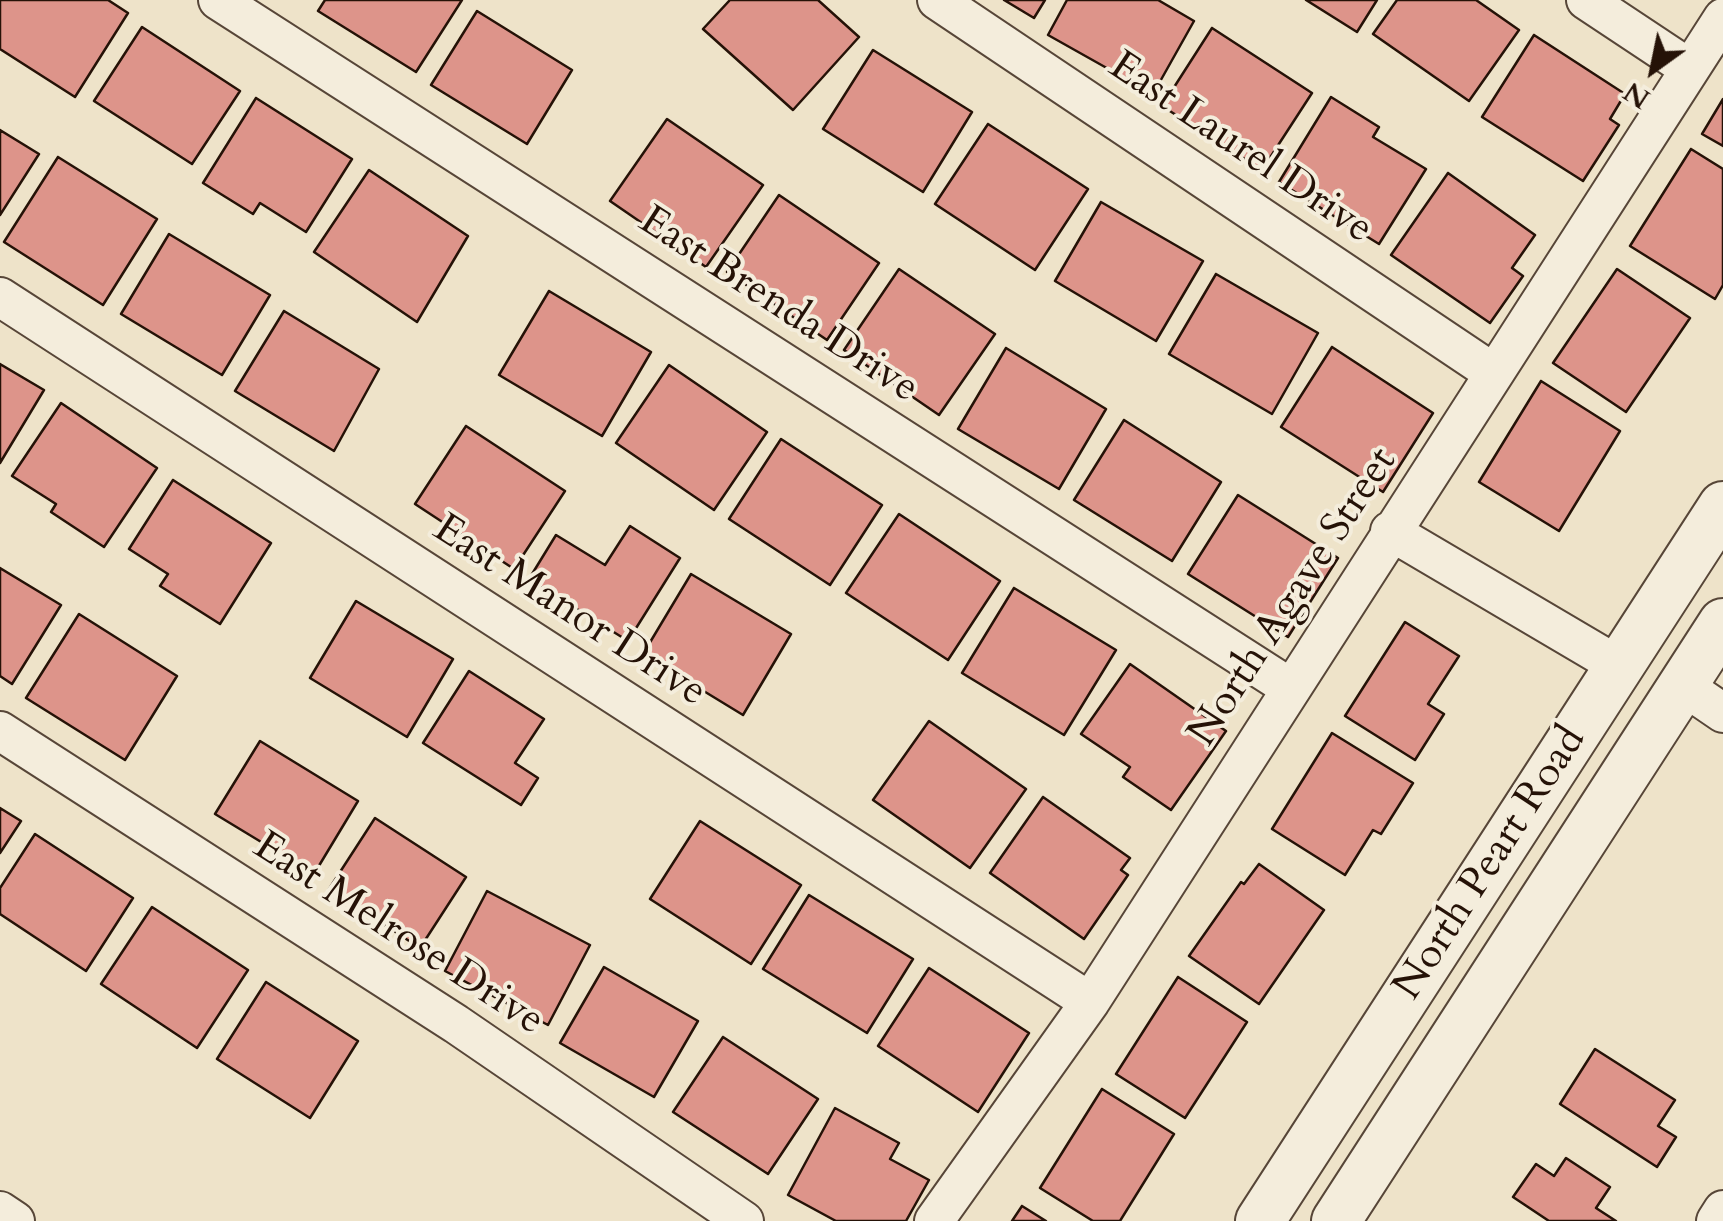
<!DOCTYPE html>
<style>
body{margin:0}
#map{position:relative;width:1723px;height:1221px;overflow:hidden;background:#eee3c9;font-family:Cardo,serif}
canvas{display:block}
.north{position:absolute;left:1603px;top:20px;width:100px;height:100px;-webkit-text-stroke:8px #f4eddc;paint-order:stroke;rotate:213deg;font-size:28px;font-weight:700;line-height:40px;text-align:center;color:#251207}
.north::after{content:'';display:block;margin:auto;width:35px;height:45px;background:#251207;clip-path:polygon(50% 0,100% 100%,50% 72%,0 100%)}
</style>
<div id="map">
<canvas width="1723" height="1221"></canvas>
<div class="north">N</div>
</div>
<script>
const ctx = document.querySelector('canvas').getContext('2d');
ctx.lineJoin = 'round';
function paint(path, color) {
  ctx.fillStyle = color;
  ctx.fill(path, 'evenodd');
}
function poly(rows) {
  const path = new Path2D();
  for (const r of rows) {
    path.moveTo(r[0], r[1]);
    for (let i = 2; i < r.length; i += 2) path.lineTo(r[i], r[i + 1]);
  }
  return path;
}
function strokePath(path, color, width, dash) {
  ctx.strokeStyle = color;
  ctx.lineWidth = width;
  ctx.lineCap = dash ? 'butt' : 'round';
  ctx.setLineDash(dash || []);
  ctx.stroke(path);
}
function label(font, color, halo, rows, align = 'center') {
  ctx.font = font + ' Cardo,serif';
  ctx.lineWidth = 8;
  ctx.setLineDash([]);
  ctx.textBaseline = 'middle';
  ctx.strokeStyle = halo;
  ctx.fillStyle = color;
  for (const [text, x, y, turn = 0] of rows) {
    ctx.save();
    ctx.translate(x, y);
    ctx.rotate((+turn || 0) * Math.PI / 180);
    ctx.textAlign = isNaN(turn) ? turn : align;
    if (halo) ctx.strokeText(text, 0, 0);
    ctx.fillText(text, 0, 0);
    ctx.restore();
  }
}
const building = poly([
 [0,0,108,0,128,13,75,97,0,49,0,0],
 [325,0,462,0,416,72,318,11,325,0],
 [730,0,818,0,859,37,793,110,703,29,730,0],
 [1004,0,1045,0,1034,18,1004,0],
 [1067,0,1158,0,1194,21,1153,94,1048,35,1067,0],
 [1306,0,1377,0,1357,32,1306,0],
 [1397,0,1476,0,1519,30,1469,101,1373,34,1397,0],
 [477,11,572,70,527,144,431,85,477,11],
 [142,27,240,91,192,164,94,101,142,27],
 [1212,28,1312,93,1262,170,1162,106,1212,28],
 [1534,35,1625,94,1610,119,1619,125,1583,181,1482,117,1534,35],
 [873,50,972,112,923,192,823,129,873,50],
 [1331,97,1379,127,1373,137,1426,169,1379,244,1279,182,1331,97],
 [256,98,352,159,306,232,260,203,253,214,203,183,256,98],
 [1723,99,1723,146,1702,134,1723,99],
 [667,119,763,185,706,267,610,201,667,119],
 [988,124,1088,189,1035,270,935,204,988,124],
 [0,130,39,154,0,215,0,130],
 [1691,149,1723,169,1723,285,1715,299,1630,246,1691,149],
 [58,157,157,219,103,305,4,242,58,157],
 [369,170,468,236,417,322,314,252,369,170],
 [1448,173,1535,235,1512,268,1523,276,1490,323,1391,255,1448,173],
 [779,195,879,263,827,340,727,272,779,195],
 [1101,202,1203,261,1156,341,1055,281,1101,202],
 [169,234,270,295,222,375,121,314,169,234],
 [899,269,995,334,939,415,844,350,899,269],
 [1617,269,1690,318,1626,412,1553,363,1617,269],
 [1216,274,1318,333,1272,414,1169,354,1216,274],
 [549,291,651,352,602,436,499,375,549,291],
 [284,311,379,369,334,451,235,391,284,311],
 [1332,347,1433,413,1383,492,1281,427,1332,347],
 [1006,348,1106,409,1059,489,958,429,1006,348],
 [0,364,44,390,0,463,0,364],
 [669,365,767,432,714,510,616,443,669,365],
 [1541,381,1620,431,1559,531,1479,482,1541,381],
 [61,403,157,468,104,547,51,512,56,504,12,476,61,403],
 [1124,420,1221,482,1172,561,1074,500,1124,420],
 [466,426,565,491,514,569,415,504,466,426],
 [781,439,882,505,830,585,729,519,781,439],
 [173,480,271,543,220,624,160,586,168,574,129,549,173,480],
 [1238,495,1338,558,1288,637,1188,574,1238,495],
 [899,514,1000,581,948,660,846,593,899,514],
 [630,526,680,558,628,641,529,579,556,535,605,565,630,526],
 [0,568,61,605,12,684,0,676,0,568],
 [691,574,791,634,743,715,643,654,691,574],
 [1014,588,1116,650,1064,735,962,673,1014,588],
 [356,601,453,659,407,737,310,678,356,601],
 [79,614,177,676,125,760,26,698,79,614],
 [1405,622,1459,656,1428,704,1444,714,1415,760,1345,716,1405,622],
 [1130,664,1226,731,1171,810,1123,777,1130,767,1081,734,1130,664],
 [469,671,544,719,515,763,538,778,521,805,423,743,469,671],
 [929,721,1026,789,970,868,873,800,929,721],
 [1332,733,1413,783,1381,834,1373,830,1345,875,1272,829,1332,733],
 [260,741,358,801,314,874,215,814,260,741],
 [1043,797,1130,858,1121,870,1128,875,1084,939,990,873,1043,797],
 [0,808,21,821,0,853,0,808],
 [375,818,466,877,420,948,329,889,375,818],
 [700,821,801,885,751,964,650,899,700,821],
 [35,834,133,898,86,971,0,914,0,888,35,834],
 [1259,864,1324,910,1259,1004,1189,956,1241,882,1244,884,1259,864],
 [487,891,590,945,548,1025,445,971,487,891],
 [809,895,913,959,867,1033,763,969,809,895],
 [152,907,248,970,197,1048,101,984,152,907],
 [604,967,698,1021,654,1097,560,1043,604,967],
 [929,968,1029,1033,978,1112,878,1046,929,968],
 [1178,977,1247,1022,1185,1118,1116,1074,1178,977],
 [266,982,358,1041,310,1118,217,1059,266,982],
 [723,1037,818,1099,768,1174,673,1112,723,1037],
 [1595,1049,1675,1100,1658,1126,1676,1137,1657,1167,1560,1104,1595,1049],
 [1102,1089,1174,1134,1120,1221,1093,1221,1040,1188,1102,1089],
 [835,1108,899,1143,890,1159,929,1180,906,1221,836,1221,788,1195,835,1108],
 [1566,1158,1610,1187,1596,1208,1616,1221,1549,1221,1513,1197,1536,1164,1554,1176,1566,1158],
 [1022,1206,1046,1221,1012,1221,1022,1206]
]);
const minor = poly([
 [218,0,1289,687],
 [937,0,1492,372],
 [1586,0,1690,69],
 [0,297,1090,1002],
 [1390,531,1619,666],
 [1682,685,1723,713],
 [0,731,456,1024,744,1221],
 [0,1211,15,1221],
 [934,1221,1090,1002,1723,18],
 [1716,1221,1723,1210]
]);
const tertiary = poly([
 [1260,1221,1723,506],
 [1336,1221,1723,623]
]);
const streetNames = [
 ["East Laurel Drive",1240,149,34],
 ["East Brenda Drive",778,306,33],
 ["North Agave Street",1294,598,-57],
 ["East Manor Drive",569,612,33],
 ["North Peart Road",1491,864,-57],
 ["East Melrose Drive",398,935,33]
];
paint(building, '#dd948a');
strokePath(building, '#251207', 2.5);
strokePath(minor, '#574638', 42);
strokePath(tertiary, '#574638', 52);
strokePath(minor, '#f4eddc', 38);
strokePath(tertiary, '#f4eddc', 48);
label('42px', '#251207', '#f4eddc', streetNames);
</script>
